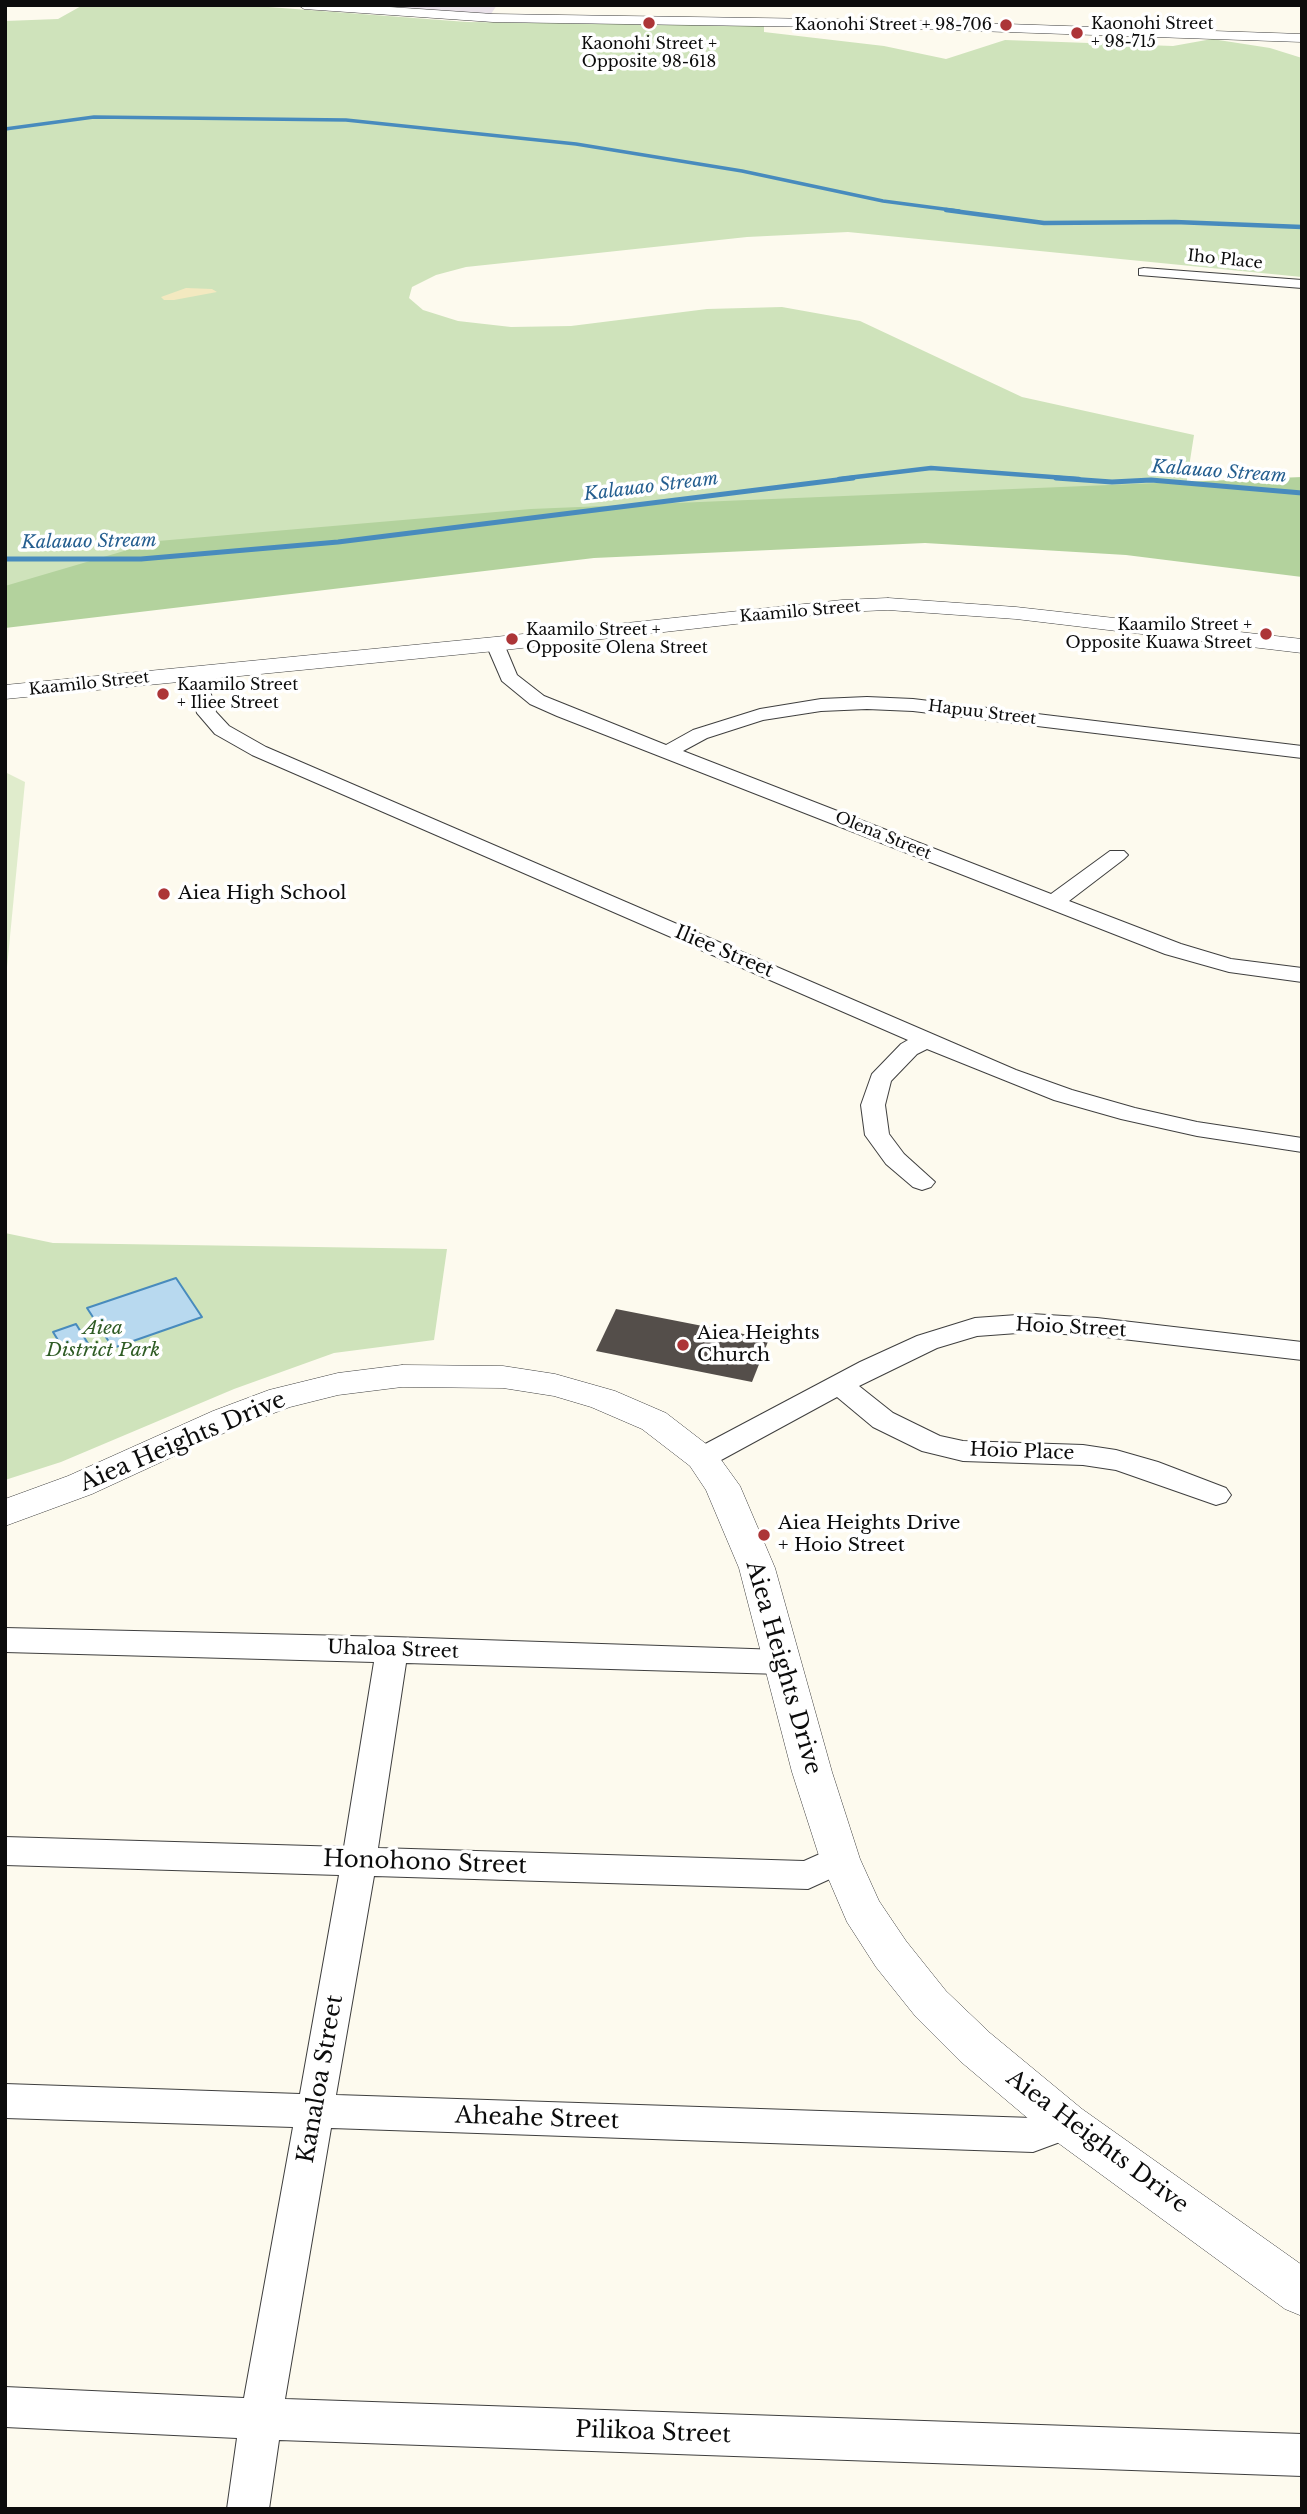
<!DOCTYPE html>
<style>
body{margin:0}
#map{position:relative;width:1307px;height:2514px;overflow:hidden;background:#fdfaee;font-family:"Libre Baskerville",serif}
canvas{display:block}
.frame{position:absolute;inset:0;border:7px solid #0c0c0c;pointer-events:none}
</style>
<div id="map">
<canvas width="1307" height="2514"></canvas>
<div class="frame"></div>
</div>
<script>
const ctx = document.querySelector('canvas').getContext('2d');
ctx.lineJoin = 'round';
function paint(path, color) {
  ctx.fillStyle = color;
  ctx.fill(path, 'evenodd');
}
function poly(rows) {
  const path = new Path2D();
  for (const r of rows) {
    path.moveTo(r[0], r[1]);
    for (let i = 2; i < r.length; i += 2) path.lineTo(r[i], r[i + 1]);
  }
  return path;
}
function strokePath(path, color, width, dash) {
  ctx.strokeStyle = color;
  ctx.lineWidth = width;
  ctx.lineCap = dash ? 'butt' : 'round';
  ctx.setLineDash(dash || []);
  ctx.stroke(path);
}
function label(font, color, halo, rows, align = 'center') {
  ctx.font = font + ' "Libre Baskerville",serif';
  ctx.lineWidth = 7;
  ctx.setLineDash([]);
  ctx.textBaseline = 'middle';
  ctx.strokeStyle = halo;
  ctx.fillStyle = color;
  for (const [text, x, y, turn = 0] of rows) {
    ctx.save();
    ctx.translate(x, y);
    ctx.rotate((+turn || 0) * Math.PI / 180);
    ctx.textAlign = isNaN(turn) ? turn : align;
    if (halo) ctx.strokeText(text, 0, 0);
    ctx.fillText(text, 0, 0);
    ctx.restore();
  }
}
const industrial = poly([
 [365,5,497,5,491,14]
]);
const green = poly([
 [83,5,242,5,467,22,764,26,764,32,884,46,946,59,1005,40,1173,46,1212,39,1270,48,1302,58,1302,277,848,232,747,237,570,256,466,267,436,275,412,287,409,298,423,310,458,321,511,327,571,326,707,309,782,307,860,321,1022,397,1194,435,1183,505,5,596,5,21,58,19],
 [5,1233,53,1243,447,1249,434,1340,334,1353,234,1389,61,1462,5,1480]
]);
const forest = poly([
 [1302,477,1302,577,1126,555,925,543,594,558,5,628,5,586,158,541,531,509]
]);
const sand = poly([
 [186,288,212,289,217,292,174,300,164,300,161,297]
]);
const pitch = poly([
 [5,772,25,782,5,988]
]);
const water = poly([
 [176,1278,202,1317,113,1348,87,1308,176,1278],
 [76,1324,92,1350,69,1358,53,1332,76,1324]
]);
const streamFar2 = poly([
 [5,129,94,117,346,120,576,144,742,171,883,201,959,211]
]);
const streamFar1 = poly([
 [946,210,1044,223,1175,222,1302,227],
 [839,479,931,468,1079,479]
]);
const stream = poly([
 [1056,478,1112,482,1151,480,1302,493],
 [5,559,141,559,338,542,853,478]
]);
const building = poly([
 [616,1309,769,1339,752,1382,596,1351]
]);
const minor = poly([
 [1144,268,1302,280,1302,288,1139,275,1139,269,1144,268],
 [495,639,504,644,517,675,544,696,666,745,693,730,760,709,821,699,867,697,913,699,1302,746,1302,758,913,711,867,709,821,711,763,720,707,738,683,751,1051,894,1110,851,1124,851,1128,855,1124,859,1069,901,1181,944,1231,959,1302,968,1302,982,1229,972,1165,954,557,716,530,704,502,681,486,644,495,639],
 [196,667,205,673,216,712,229,726,266,747,1016,1070,1072,1090,1135,1108,1197,1122,1302,1138,1302,1152,1197,1136,1121,1119,1054,1100,927,1049,917,1054,891,1081,885,1105,889,1134,904,1154,935,1182,931,1187,922,1190,913,1187,886,1164,865,1135,861,1105,872,1074,901,1044,908,1040,252,755,215,734,197,713,187,673,196,667],
 [1031,1314,1097,1318,1302,1342,1302,1360,1097,1336,1031,1332,977,1336,937,1348,859,1386,893,1413,940,1436,963,1441,1083,1445,1116,1450,1158,1462,1226,1488,1231,1495,1226,1502,1216,1505,1116,1470,1083,1465,963,1461,922,1451,873,1427,837,1397,712,1465,702,1468,692,1465,688,1458,692,1451,860,1362,917,1336,975,1318,1031,1314],
 [5,1628,392,1637,781,1650,792,1654,797,1662,792,1670,781,1674,406,1663,378,1848,804,1861,840,1845,852,1849,857,1859,852,1869,808,1889,374,1876,336,2095,1033,2118,1066,2106,1079,2111,1085,2123,1079,2135,1033,2152,331,2128,285,2399,1302,2434,1302,2476,279,2440,269,2509,227,2509,237,2438,5,2427,5,2387,244,2398,293,2127,5,2118,5,2084,300,2094,339,1875,5,1865,5,1837,344,1847,374,1662,5,1652,5,1628]
]);
const tertiary = poly([
 [298,5,360,5,493,14,888,20,1302,34,1302,42,888,28,493,22,304,9,298,5],
 [888,598,1016,607,1302,639,1302,653,1016,619,888,610,842,612,495,651,5,699,5,685,495,637,842,600,888,598],
 [402,1365,503,1366,555,1374,615,1391,666,1413,714,1450,740,1486,775,1568,832,1772,860,1859,879,1901,906,1941,946,1991,990,2033,1082,2109,1302,2265,1302,2316,1285,2309,1050,2137,960,2061,916,2017,876,1967,847,1922,820,1859,792,1772,739,1568,706,1490,690,1466,642,1429,591,1407,554,1396,503,1388,402,1387,338,1395,290,1407,237,1427,92,1494,5,1526,5,1499,68,1476,213,1411,269,1390,338,1373,402,1365]
]);
const markers = [
 [649,23,7,"#ac3537"],
 [1006,25,7,"#ac3537"],
 [1077,33,7,"#ac3537"],
 [1266,634,7,"#ac3537"],
 [512,639,7,"#ac3537"],
 [163,694,7,"#ac3537"],
 [164,894,7,"#ac3537"],
 [683,1345,7,"#ac3537"],
 [764,1535,7,"#ac3537"]
];
const farPoinames = [
 ["Kaonohi Street",1091,24],
 ["+ 98-715",1091,42],
 ["Kaonohi Street + 98-706",992,25,"right"],
 ["Kaonohi Street +",649,44,"center"],
 ["Opposite 98-618",649,62,"center"],
 ["Kaamilo Street +",1252,625,"right"],
 ["Opposite Kuawa Street",1252,643,"right"],
 ["Kaamilo Street +",526,630],
 ["Opposite Olena Street",526,648],
 ["Kaamilo Street",177,685],
 ["+ Iliee Street",177,703]
];
const farStreetnames = [
 ["Iho Place",1225,260,6],
 ["Kaamilo Street",800,612,-5],
 ["Kaamilo Street",89,684,-6],
 ["Hapuu Street",982,713,7],
 ["Olena Street",883,836,22]
];
const farWaternames = [
 ["Kalauao Stream",1219,472,4],
 ["Kalauao Stream",651,487,-7],
 ["Kalauao Stream",89,542,-1]
];
const poiNames = [
 ["Aiea High School",178,894],
 ["Aiea Heights",697,1334],
 ["Church",697,1356],
 ["Aiea Heights Drive",778,1524],
 ["+ Hoio Street",778,1546]
];
const streetNames = [
 ["Iliee Street",724,952,23],
 ["Hoio Street",1071,1328,3],
 ["Hoio Place",1022,1452,2],
 ["Uhaloa Street",393,1650,2]
];
const parkNames = [
 ["Aiea",103,1329],
 ["District Park",103,1351]
];
const nearStreetnames = [
 ["Aiea Heights Drive",183,1442,-23],
 ["Aiea Heights Drive",783,1668,74],
 ["Honohono Street",425,1863,2],
 ["Kanaloa Street",321,2079,-80],
 ["Aheahe Street",537,2119,2],
 ["Aiea Heights Drive",1097,2142,37],
 ["Pilikoa Street",653,2433,2]
];
paint(industrial, '#eae2ea');
paint(green, '#cfe3bb');
paint(forest, '#b3d29d');
paint(sand, '#f3e9c0');
paint(pitch, '#e0eccc');
paint(water, '#b8d9ef');
strokePath(water, '#488bbd', 2);
strokePath(streamFar2, '#488bbd', 3.5);
strokePath(streamFar1, '#488bbd', 4.5);
strokePath(stream, '#488bbd', 5);
paint(building, '#544e4a');
strokePath(minor, '#3f3f3f', 2);
strokePath(tertiary, '#3f3f3f', 1);
paint(minor, '#fff');
paint(tertiary, '#fff');
for (const [x, y, r, color] of markers) {
  const dot = new Path2D();
  dot.arc(x, y, r, 0, 2 * Math.PI);
  ctx.fillStyle = color;
  ctx.fill(dot);
  strokePath(dot, '#fff', 2.5);
}
label('16px', '#0c0c0c', '#fff', farPoinames, 'left');
label('16px', '#0c0c0c', '#fff', farStreetnames);
label('italic 18px', '#245e8f', '#fff', farWaternames);
label('19px', '#0c0c0c', '#fff', poiNames, 'left');
label('19px', '#0c0c0c', '#fff', streetNames);
label('italic 19px', '#2f5c25', '#fff', parkNames);
label('23px', '#0c0c0c', '#fff', nearStreetnames);
</script>
